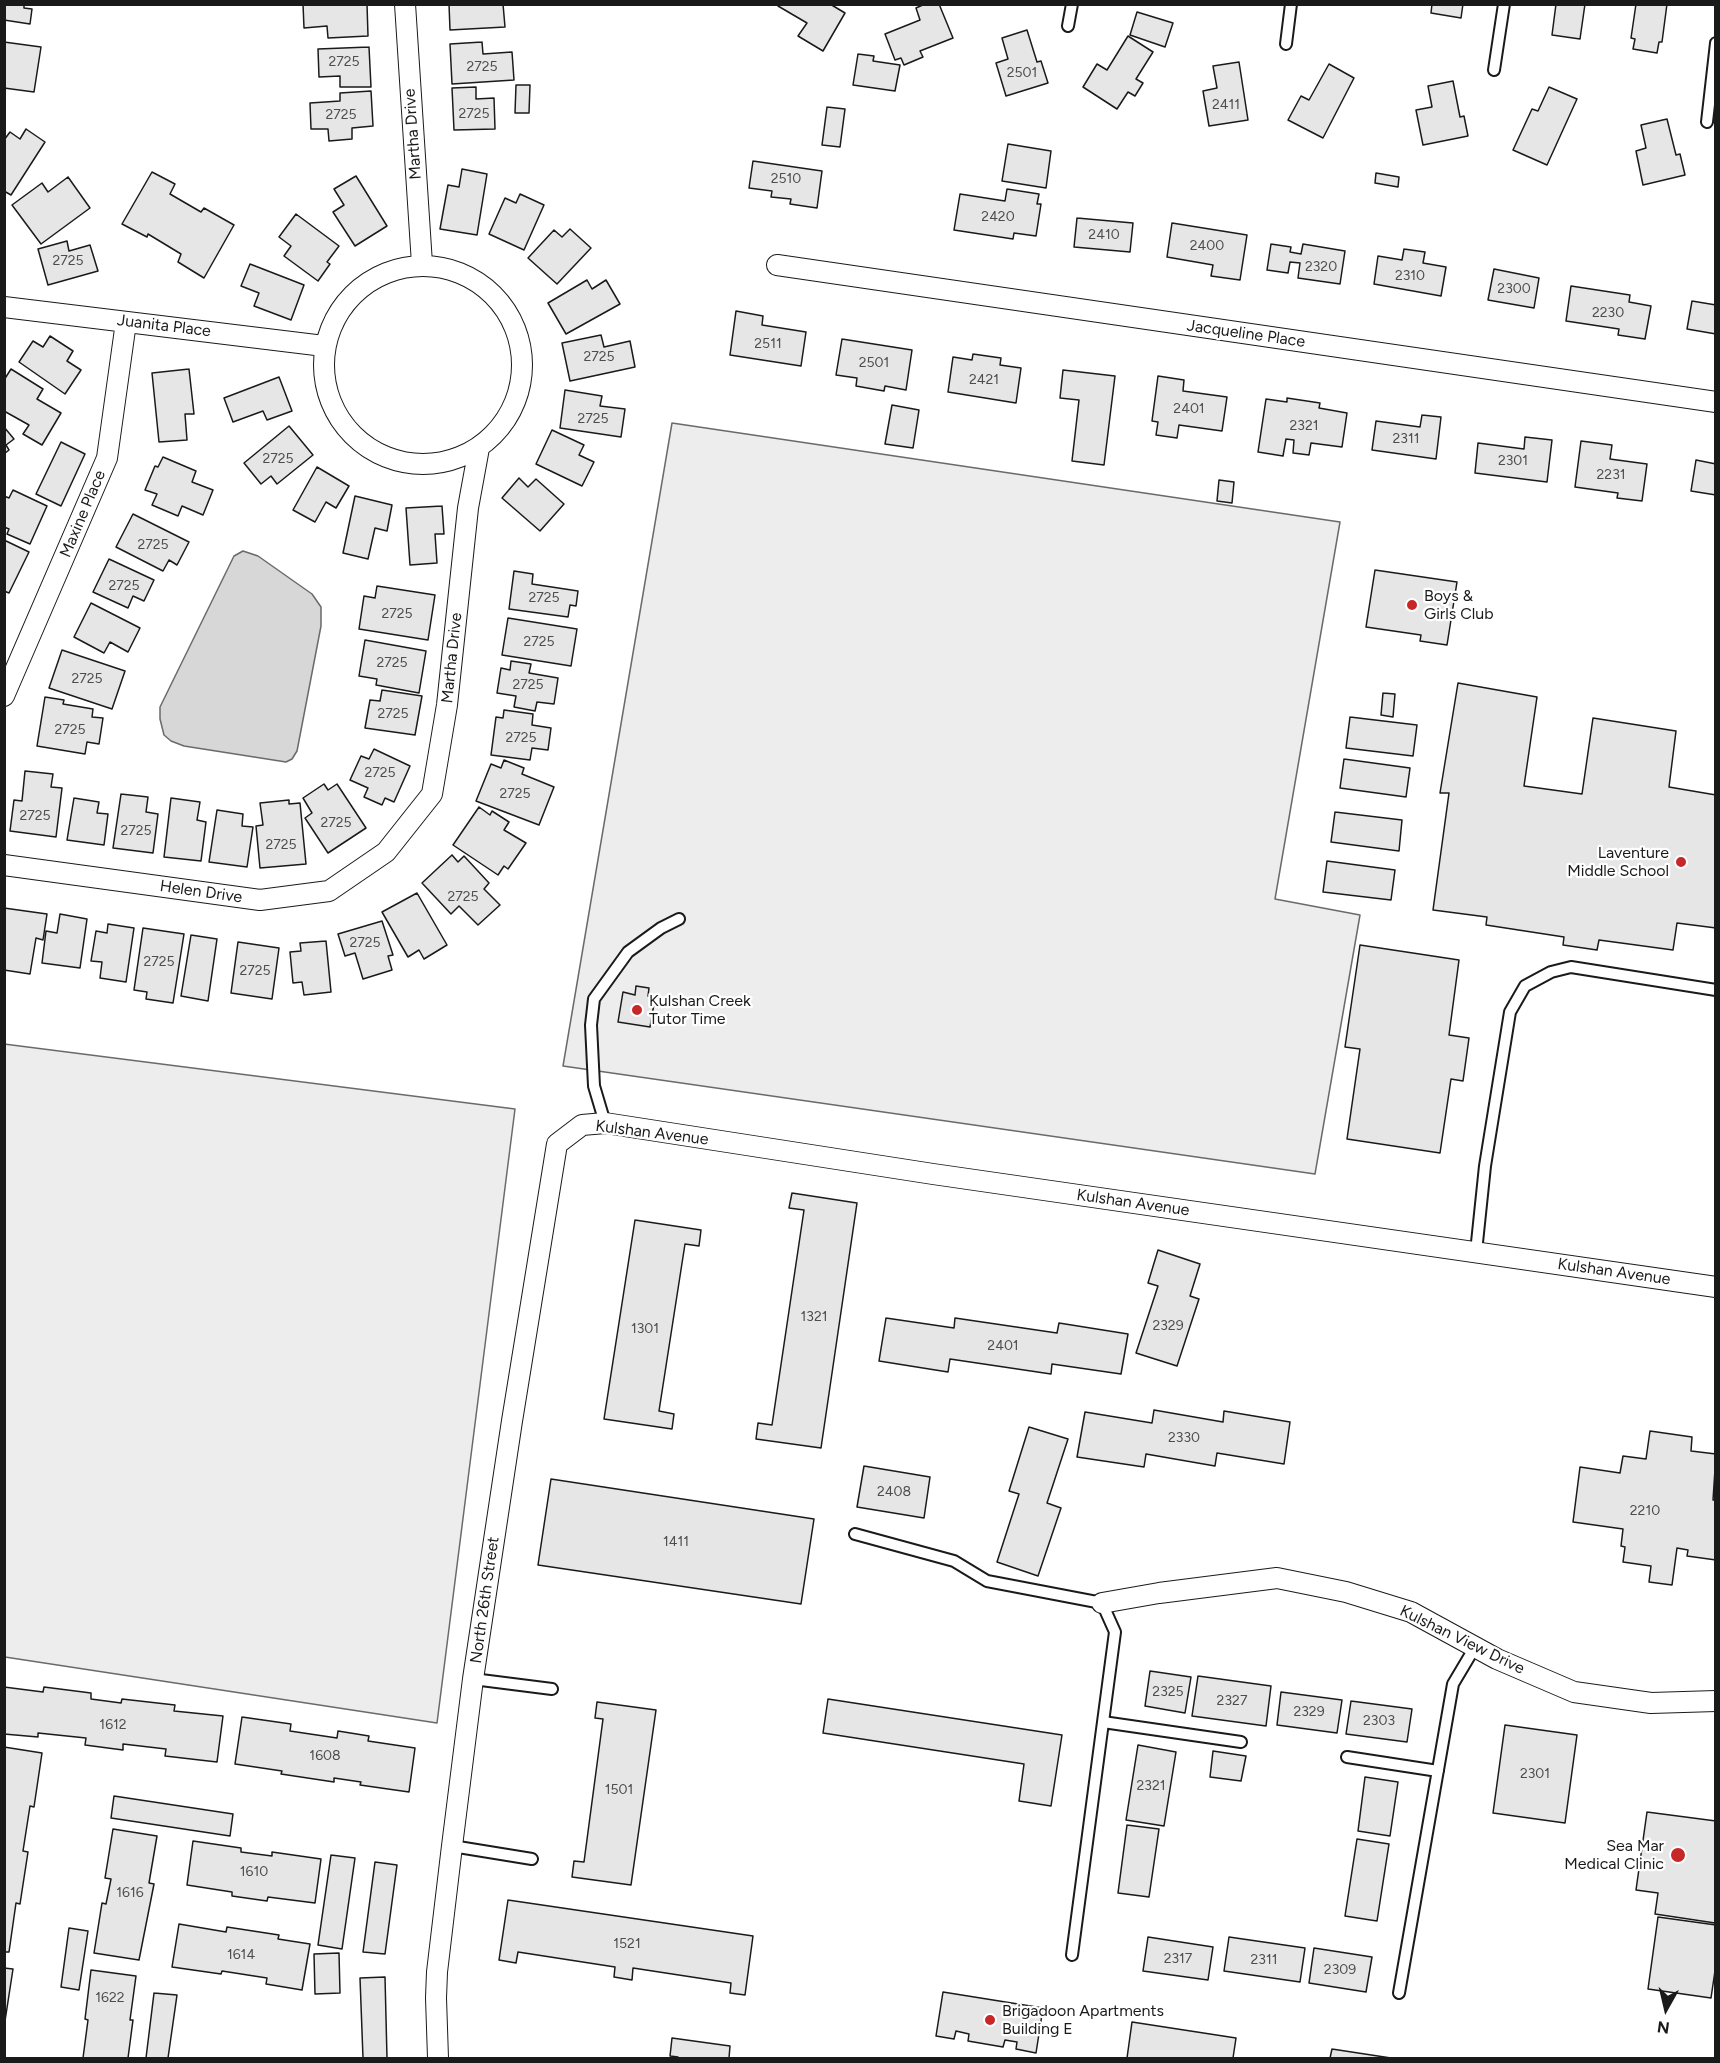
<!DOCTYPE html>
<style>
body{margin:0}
#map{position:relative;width:1720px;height:2063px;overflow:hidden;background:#fff;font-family:Figtree,sans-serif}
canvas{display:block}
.frame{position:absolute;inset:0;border:6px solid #1a1a1a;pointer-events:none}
.north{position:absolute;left:1636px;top:1979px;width:60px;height:60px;-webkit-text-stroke:4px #fff;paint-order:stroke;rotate:188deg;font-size:16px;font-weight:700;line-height:24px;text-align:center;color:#1a1a1a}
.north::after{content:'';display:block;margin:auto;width:21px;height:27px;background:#1a1a1a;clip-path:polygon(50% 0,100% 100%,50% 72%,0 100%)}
</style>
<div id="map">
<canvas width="1720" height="2063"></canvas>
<div class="frame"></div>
<div class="north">N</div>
</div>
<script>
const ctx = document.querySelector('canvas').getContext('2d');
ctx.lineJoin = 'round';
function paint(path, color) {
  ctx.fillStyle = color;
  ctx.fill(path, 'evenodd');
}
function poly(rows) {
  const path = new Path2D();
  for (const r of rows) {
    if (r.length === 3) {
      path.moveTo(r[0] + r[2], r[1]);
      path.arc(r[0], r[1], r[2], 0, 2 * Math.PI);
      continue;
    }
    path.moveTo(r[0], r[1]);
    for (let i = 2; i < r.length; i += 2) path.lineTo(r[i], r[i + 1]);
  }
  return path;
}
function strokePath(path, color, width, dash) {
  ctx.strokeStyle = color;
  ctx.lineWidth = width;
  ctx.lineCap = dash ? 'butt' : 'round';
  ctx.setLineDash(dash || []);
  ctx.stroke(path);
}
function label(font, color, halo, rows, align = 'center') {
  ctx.font = font + ' Figtree,sans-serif';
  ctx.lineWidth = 4.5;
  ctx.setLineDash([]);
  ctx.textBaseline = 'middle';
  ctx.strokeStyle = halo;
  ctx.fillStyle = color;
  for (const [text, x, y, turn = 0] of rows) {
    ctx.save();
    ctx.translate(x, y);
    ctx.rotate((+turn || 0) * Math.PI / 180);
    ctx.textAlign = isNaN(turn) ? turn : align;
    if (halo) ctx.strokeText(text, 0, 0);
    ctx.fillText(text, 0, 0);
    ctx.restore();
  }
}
const green = poly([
 [672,423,1340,522,1275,899,1360,915,1315,1174,563,1066,672,423],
 [4,1044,515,1109,437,1723,5,1657,4,1044]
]);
const water = poly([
 [243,551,258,556,312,594,321,607,321,626,297,751,292,759,286,762,184,746,171,741,164,735,160,719,160,707,234,556,243,551]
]);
const building = poly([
 [4,4,24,4,24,8,32,9,30,24,4,20,4,4],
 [303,4,367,4,368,36,328,38,327,26,304,28,303,4],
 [449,4,503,4,505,27,450,30,449,4],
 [779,4,830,4,845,13,823,51,798,36,807,23,778,6,779,4],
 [925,4,939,4,953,38,920,51,923,57,904,65,901,58,895,60,885,34,920,20,916,8,925,4],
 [1432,4,1463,4,1461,18,1431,13,1432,4],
 [1556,4,1585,4,1580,39,1552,35,1556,4],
 [1636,4,1667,4,1662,42,1659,42,1657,53,1633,49,1635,39,1631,38,1636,4],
 [1137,12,1173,23,1165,47,1130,35,1137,12],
 [1027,30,1037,62,1041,61,1048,83,1006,96,996,63,1008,59,1002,38,1027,30],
 [1128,36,1153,52,1136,79,1143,83,1135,96,1128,92,1117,109,1083,87,1097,64,1107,70,1128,36],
 [4,42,41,47,34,92,4,88,4,42],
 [482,42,483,54,512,52,514,80,452,84,450,44,482,42],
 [369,47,371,87,340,87,340,76,319,77,318,49,369,47],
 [858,54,874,56,873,61,900,65,895,91,853,85,858,54],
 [1239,62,1248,120,1209,126,1203,91,1217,88,1213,66,1239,62],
 [1329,64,1354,78,1323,138,1288,120,1301,96,1309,100,1329,64],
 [1453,81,1460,117,1464,116,1468,136,1423,145,1416,110,1432,107,1428,86,1453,81],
 [516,85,530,85,529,113,515,113,516,85],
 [476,87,476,99,494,98,495,129,454,130,452,88,476,87],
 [1549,87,1577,99,1547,165,1513,150,1532,109,1538,111,1549,87],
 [371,91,373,126,352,128,352,139,329,141,328,129,311,129,310,103,340,101,340,93,371,91],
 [827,107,845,109,840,147,822,145,827,107],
 [1667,119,1676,155,1680,154,1685,175,1643,185,1636,151,1646,148,1641,125,1667,119],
 [26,129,45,142,11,195,4,191,4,140,10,132,20,139,26,129],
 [1008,144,1051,151,1046,188,1002,181,1008,144],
 [753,161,822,171,817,208,790,204,791,199,771,197,772,191,749,188,753,161],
 [462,169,487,174,477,235,440,229,448,185,459,187,462,169],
 [152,172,175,184,170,194,201,212,204,208,234,225,204,278,178,262,181,254,148,234,147,237,122,224,152,172],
 [1376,173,1399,177,1398,187,1375,183,1376,173],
 [356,176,387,226,355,246,333,212,344,205,334,189,356,176],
 [68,177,90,208,41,244,12,205,42,183,48,192,68,177],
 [1007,189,1039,194,1037,204,1041,204,1036,236,1014,233,1013,239,954,230,960,194,1005,201,1007,189],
 [520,194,544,205,524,250,489,234,505,198,516,203,520,194],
 [296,214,339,246,327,262,330,264,318,281,284,256,291,246,279,237,296,214],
 [1077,218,1133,223,1130,252,1074,247,1077,218],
 [1172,223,1247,235,1240,280,1211,276,1213,265,1167,257,1172,223],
 [570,229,591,248,557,284,528,258,554,230,562,237,570,229],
 [67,241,69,251,90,245,98,271,48,285,38,249,67,241],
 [1271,244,1291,247,1290,252,1301,254,1303,244,1345,251,1340,284,1298,278,1300,263,1290,262,1288,273,1267,270,1271,244],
 [1404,249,1425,252,1423,263,1446,267,1441,296,1374,284,1378,256,1402,260,1404,249],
 [250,264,304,285,291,320,254,306,259,293,241,286,250,264],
 [1494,269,1539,278,1534,308,1488,300,1494,269],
 [587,280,592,289,606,280,620,304,566,334,548,303,587,280],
 [1571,286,1630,295,1629,302,1651,306,1645,339,1618,335,1619,329,1566,321,1571,286],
 [1692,301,1716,305,1716,334,1687,329,1692,301],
 [736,311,763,316,762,325,806,332,801,366,730,355,736,311],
 [601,335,604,347,630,341,635,367,570,381,562,343,601,335],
 [50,336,73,351,67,361,81,370,65,394,19,362,33,341,43,347,50,336],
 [842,339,912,350,906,390,885,386,884,391,856,386,857,378,836,375,842,339],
 [973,354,1001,358,1000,365,1021,368,1016,403,948,392,953,357,972,360,973,354],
 [11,369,43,389,37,399,61,413,42,445,23,434,29,425,4,411,4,380,11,369],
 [189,369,194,414,185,414,187,440,159,442,152,373,189,369],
 [1063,370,1115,376,1104,465,1072,461,1079,400,1060,398,1063,370],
 [1158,376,1184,380,1183,391,1227,397,1222,431,1179,425,1177,438,1156,435,1158,422,1152,421,1158,376],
 [279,377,292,411,267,420,263,411,233,422,224,398,279,377],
 [565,390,602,396,600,406,625,409,621,437,560,428,565,390],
 [1287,398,1320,403,1319,408,1347,413,1342,447,1311,443,1309,455,1293,453,1294,440,1286,439,1283,456,1258,452,1266,399,1287,402,1287,398],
 [892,405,919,410,913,448,885,444,892,405],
 [1422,415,1441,417,1436,459,1372,450,1376,421,1420,427,1422,415],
 [289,426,313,455,277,484,271,476,261,484,244,463,289,426],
 [4,427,14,439,6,445,9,450,4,454,4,427],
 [552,430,584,445,579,455,594,462,582,486,536,464,552,430],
 [1525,437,1552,440,1547,482,1475,473,1478,443,1524,449,1525,437],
 [1581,441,1612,445,1610,459,1647,464,1642,501,1617,498,1618,493,1575,487,1581,441],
 [61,442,85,454,61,506,36,494,61,442],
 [163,457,196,471,192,482,213,490,203,515,182,506,178,516,152,505,157,494,145,490,155,466,158,467,163,457],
 [1696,460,1716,464,1716,495,1691,491,1696,460],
 [317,467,349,486,336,508,326,502,315,522,293,510,317,467],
 [519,478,528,487,536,479,564,504,540,531,502,498,519,478],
 [1219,480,1234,482,1232,503,1217,501,1219,480],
 [13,490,47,506,30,544,7,534,9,529,4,527,4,496,9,498,13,490],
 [355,496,392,505,387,531,375,528,368,559,343,553,355,496],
 [442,506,444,534,435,534,437,563,410,565,406,508,442,506],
 [133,514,189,542,177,565,169,560,163,571,116,547,133,514],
 [4,540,29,552,9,593,4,591,4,540],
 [109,559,154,580,144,601,133,596,128,608,93,592,109,559],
 [1375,570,1457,582,1447,645,1420,641,1421,635,1366,627,1375,570],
 [514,571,533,574,532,584,578,591,576,606,570,605,568,617,509,609,514,571],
 [377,586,435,595,428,640,359,629,364,596,375,598,377,586],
 [91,603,140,628,128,652,110,642,104,653,74,637,91,603],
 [508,618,577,629,571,666,502,655,508,618],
 [365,640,426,651,419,693,376,685,377,679,359,676,365,640],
 [62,650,125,671,112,709,49,688,62,650],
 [511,661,531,664,529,673,558,678,554,704,537,702,535,711,514,707,516,696,497,693,501,668,510,670,511,661],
 [1458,683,1537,697,1524,786,1582,794,1593,718,1676,731,1669,787,1716,795,1716,928,1677,923,1673,950,1599,940,1597,950,1563,945,1564,937,1486,925,1487,917,1433,910,1449,793,1440,793,1458,683],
 [382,690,422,696,415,735,365,728,370,700,380,701,382,690],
 [1383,693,1395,694,1393,717,1381,715,1383,693],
 [45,697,64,700,63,704,93,709,92,717,103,718,99,744,87,742,85,754,37,746,45,697],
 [504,710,533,714,532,725,551,728,548,750,532,748,530,760,491,755,496,717,503,718,504,710],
 [1350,717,1417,725,1413,756,1346,748,1350,717],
 [374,749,410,766,394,802,385,798,382,805,364,797,368,788,350,780,361,756,369,759,374,749],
 [1344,759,1410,768,1406,797,1340,788,1344,759],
 [504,760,524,768,522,774,554,787,539,825,476,801,491,764,501,768,504,760],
 [25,771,53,774,51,787,62,788,56,837,10,831,14,800,22,801,25,771],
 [324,784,328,790,337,784,366,828,328,853,305,818,312,813,303,798,324,784],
 [121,794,148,797,146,812,158,814,153,853,113,848,121,794],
 [74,798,99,802,97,813,108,814,104,845,67,840,74,798],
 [171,798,200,802,197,820,206,822,201,861,164,857,171,798],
 [289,800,289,804,300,803,306,864,260,868,256,826,263,825,260,803,289,800],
 [479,807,490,815,492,811,509,822,504,830,526,843,508,869,504,866,498,875,453,845,479,807],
 [217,810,243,814,242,826,253,827,247,867,209,862,217,810],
 [1335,812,1402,820,1399,851,1331,842,1335,812],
 [452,855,458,862,464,856,489,883,484,889,500,905,478,925,459,906,451,914,422,883,452,855],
 [1327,861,1395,870,1391,900,1323,892,1327,861],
 [417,893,447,945,424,959,419,950,408,957,382,912,417,893],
 [4,908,47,914,43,940,36,938,30,974,4,970,4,908],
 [60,914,87,919,80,968,42,963,46,931,57,933,60,914],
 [382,921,393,955,388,956,392,970,363,979,355,953,345,956,338,934,382,921],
 [108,924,134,928,126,982,100,978,102,962,91,961,96,931,107,933,108,924],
 [143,928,184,934,173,1003,146,999,147,992,134,990,143,928],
 [191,935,217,939,208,1001,181,996,191,935],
 [326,941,331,992,304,995,302,982,293,983,290,952,301,951,300,943,326,941],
 [238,942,279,948,272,999,231,993,238,942],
 [1360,945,1459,960,1449,1035,1469,1038,1463,1081,1451,1079,1440,1153,1347,1139,1360,1049,1345,1047,1360,945],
 [636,986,649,988,648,996,655,998,650,1027,618,1022,623,992,635,995,636,986],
 [792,1193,857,1203,821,1448,756,1439,758,1423,772,1425,804,1210,789,1208,792,1193],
 [635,1220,701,1230,699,1246,685,1244,659,1411,674,1414,672,1429,604,1419,635,1220],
 [1158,1250,1200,1264,1190,1296,1199,1299,1177,1366,1136,1353,1158,1286,1148,1283,1158,1250],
 [886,1318,954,1328,955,1318,1057,1333,1059,1323,1128,1334,1121,1374,1052,1364,1051,1374,950,1359,948,1372,879,1361,886,1318],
 [1154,1410,1223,1422,1224,1411,1290,1422,1284,1464,1217,1453,1215,1466,1146,1454,1144,1467,1077,1457,1085,1412,1152,1423,1154,1410],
 [1029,1427,1068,1439,1047,1503,1061,1508,1038,1576,997,1562,1019,1494,1009,1491,1029,1427],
 [1650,1431,1692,1437,1691,1451,1716,1454,1713,1500,1716,1500,1716,1560,1687,1556,1688,1550,1677,1548,1672,1585,1649,1582,1651,1566,1623,1562,1625,1547,1621,1546,1623,1529,1573,1522,1580,1467,1620,1473,1623,1456,1646,1459,1650,1431],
 [864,1466,930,1477,924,1518,857,1507,864,1466],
 [551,1479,814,1519,801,1604,538,1565,551,1479],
 [1150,1671,1191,1677,1185,1713,1145,1706,1150,1671],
 [1198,1676,1271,1686,1266,1726,1192,1716,1198,1676],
 [4,1687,43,1692,44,1687,91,1693,91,1699,121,1703,122,1699,175,1705,174,1711,223,1716,217,1762,165,1756,166,1749,123,1744,123,1750,85,1745,86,1738,38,1733,38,1737,4,1734,4,1687],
 [1281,1692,1342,1700,1337,1733,1277,1725,1281,1692],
 [828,1699,1062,1735,1051,1806,1019,1801,1024,1764,823,1733,828,1699],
 [1351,1701,1412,1709,1407,1742,1346,1734,1351,1701],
 [597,1702,656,1710,631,1885,572,1877,574,1861,584,1862,603,1719,595,1718,597,1702],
 [242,1717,291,1724,290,1731,337,1738,338,1731,369,1736,368,1741,415,1748,409,1792,360,1785,361,1782,334,1778,334,1782,281,1774,282,1771,235,1764,242,1717],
 [1505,1725,1577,1735,1565,1823,1493,1813,1505,1725],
 [1138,1745,1176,1752,1164,1826,1126,1820,1138,1745],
 [4,1747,42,1753,34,1807,30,1806,23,1851,28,1852,20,1904,16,1903,9,1952,4,1952,4,1747],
 [1213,1751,1246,1756,1241,1781,1210,1777,1213,1751],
 [1365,1777,1398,1782,1390,1836,1358,1831,1365,1777],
 [114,1796,233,1814,230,1836,111,1818,114,1796],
 [1647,1812,1716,1821,1715,1923,1655,1914,1658,1893,1636,1890,1647,1812],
 [1127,1825,1159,1829,1149,1897,1118,1893,1127,1825],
 [113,1829,157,1836,149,1883,154,1884,139,1960,94,1953,102,1903,106,1904,111,1879,105,1878,113,1829],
 [1357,1839,1389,1844,1377,1921,1345,1916,1357,1839],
 [193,1841,241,1848,241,1852,272,1856,272,1852,321,1859,315,1903,268,1897,267,1901,232,1896,232,1892,187,1885,193,1841],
 [331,1855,355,1858,342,1949,318,1945,331,1855],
 [375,1862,397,1865,385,1954,363,1952,375,1862],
 [508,1900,753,1936,745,1995,730,1993,731,1983,633,1968,632,1980,614,1977,615,1967,518,1952,516,1963,499,1960,508,1900],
 [1658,1917,1716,1925,1716,1964,1711,1998,1648,1989,1658,1917],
 [179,1924,226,1932,227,1927,279,1935,278,1939,310,1944,302,1990,266,1984,267,1978,222,1971,221,1974,172,1967,179,1924],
 [69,1928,88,1931,79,1990,61,1987,69,1928],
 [1148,1937,1213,1947,1208,1980,1143,1971,1148,1937],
 [1229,1937,1305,1948,1300,1982,1224,1971,1229,1937],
 [1314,1948,1372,1957,1366,1992,1309,1983,1314,1948],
 [339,1953,340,1993,315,1994,314,1954,339,1953],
 [4,1968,13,1969,5,2021,4,2021,4,1968],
 [91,1970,136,1976,130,2020,133,2020,128,2058,83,2058,88,2020,85,2019,91,1970],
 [385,1977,387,2058,363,2058,360,1978,385,1977],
 [943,1992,1043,2008,1036,2053,1016,2049,1017,2042,1005,2040,1003,2047,968,2041,969,2034,956,2031,954,2039,936,2036,943,1992],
 [154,1993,177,1995,168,2058,146,2058,154,1993],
 [1132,2022,1236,2038,1233,2058,1127,2058,1132,2022],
 [672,2038,730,2046,729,2058,678,2058,678,2057,670,2056,672,2038],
 [1332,2049,1391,2058,1330,2058,1332,2049]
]);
const service = poly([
 [1068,26,1072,4],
 [1286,44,1291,4],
 [1494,70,1504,4],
 [1707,122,1716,43],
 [605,1123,594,1086,591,1025,594,999,628,952,661,928,679,919],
 [1476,1252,1485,1166,1510,1012,1525,986,1551,972,1571,967,1716,990],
 [855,1534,954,1561,987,1581,1102,1603,1115,1632,1072,1955],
 [473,1679,552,1689],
 [1103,1722,1241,1742],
 [1347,1757,1438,1771],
 [452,1846,532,1859],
 [1399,1993,1453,1684,1475,1647]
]);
const minor = poly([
 [405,4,422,264],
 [777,265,1716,402],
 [423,365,99],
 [4,307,324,346],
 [4,696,107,458,126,322],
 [4,865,260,900,329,891,386,852,432,794,447,705,468,508,479,448],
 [1102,1603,1159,1593,1277,1578,1346,1592,1411,1612,1497,1659,1574,1692,1651,1703,1716,1701],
 [438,2058,436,1998,437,1972,452,1846,473,1679,512,1421,557,1144,582,1125,605,1123,933,1174,1716,1287]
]);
const markers = [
 [1412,605,6,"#c62828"],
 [1681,862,6,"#c62828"],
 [637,1010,6,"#c62828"],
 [1678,1855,8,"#c62828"],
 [990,2020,6,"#c62828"]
];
const numberNames = [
 ["2725",344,62],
 ["2725",482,67],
 ["2501",1022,73],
 ["2411",1226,105],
 ["2725",474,114],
 ["2725",341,115],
 ["2510",786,179],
 ["2420",998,217],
 ["2410",1104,235],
 ["2400",1207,246],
 ["2725",68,261],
 ["2320",1321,267],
 ["2310",1410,276],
 ["2300",1514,289],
 ["2230",1608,313],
 ["2511",768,344],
 ["2725",599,357],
 ["2501",874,363],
 ["2421",984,380],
 ["2401",1189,409],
 ["2725",593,419],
 ["2321",1304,426],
 ["2311",1406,439],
 ["2725",278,459],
 ["2301",1513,461],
 ["2231",1611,475],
 ["2725",153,545],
 ["2725",124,586],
 ["2725",544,598],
 ["2725",397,614],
 ["2725",539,642],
 ["2725",392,663],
 ["2725",87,679],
 ["2725",528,685],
 ["2725",393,714],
 ["2725",70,730],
 ["2725",521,738],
 ["2725",380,773],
 ["2725",515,794],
 ["2725",35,816],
 ["2725",336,823],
 ["2725",136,831],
 ["2725",281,845],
 ["2725",463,897],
 ["2725",365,943],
 ["2725",159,962],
 ["2725",255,971],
 ["1321",814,1317],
 ["2329",1168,1326],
 ["1301",645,1329],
 ["2401",1003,1346],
 ["2330",1184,1438],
 ["2408",894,1492],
 ["2210",1645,1511],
 ["1411",676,1542],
 ["2325",1168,1692],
 ["2327",1232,1701],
 ["2329",1309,1712],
 ["2303",1379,1721],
 ["1612",113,1725],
 ["1608",325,1756],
 ["2301",1535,1774],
 ["2321",1151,1786],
 ["1501",619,1790],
 ["1610",254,1872],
 ["1616",130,1893],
 ["1521",627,1944],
 ["1614",241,1955],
 ["2317",1178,1959],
 ["2311",1264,1960],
 ["2309",1340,1970],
 ["1622",110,1998]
];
const streetNames = [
 ["Martha Drive",413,134,-94],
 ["Juanita Place",164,326,7],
 ["Jacqueline Place",1246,334,8],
 ["Maxine Place",83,514,-67],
 ["Martha Drive",452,658,-84],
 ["Helen Drive",201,892,8],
 ["Kulshan Avenue",652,1133,7],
 ["Kulshan Avenue",1133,1203,8],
 ["Kulshan Avenue",1614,1272,8],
 ["North 26th Street",485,1600,-82],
 ["Kulshan View Drive",1462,1640,26]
];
const poiNames = [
 ["Boys &",1424,596],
 ["Girls Club",1424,614],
 ["Laventure",1669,853,"right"],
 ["Middle School",1669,871,"right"],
 ["Kulshan Creek",649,1001],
 ["Tutor Time",649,1019],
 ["Sea Mar",1664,1846,"right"],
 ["Medical Clinic",1664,1864,"right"],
 ["Brigadoon Apartments",1002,2011],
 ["Building E",1002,2029]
];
paint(green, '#ededed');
strokePath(green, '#6a6a6a', 1.5);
paint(water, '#d7d7d7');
strokePath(water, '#6a6a6a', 1.5);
paint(building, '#e6e6e6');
strokePath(building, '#1a1a1a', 1.5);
strokePath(service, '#1a1a1a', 14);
strokePath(minor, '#1a1a1a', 22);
strokePath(service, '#fff', 10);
strokePath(minor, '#fff', 20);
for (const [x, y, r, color] of markers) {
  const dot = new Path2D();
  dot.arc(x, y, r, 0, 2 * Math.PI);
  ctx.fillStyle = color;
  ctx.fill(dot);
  strokePath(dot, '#fff', 2);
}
label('14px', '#4d4d4d', null, numberNames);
label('16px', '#1a1a1a', '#fff', streetNames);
label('16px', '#1a1a1a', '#fff', poiNames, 'left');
</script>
